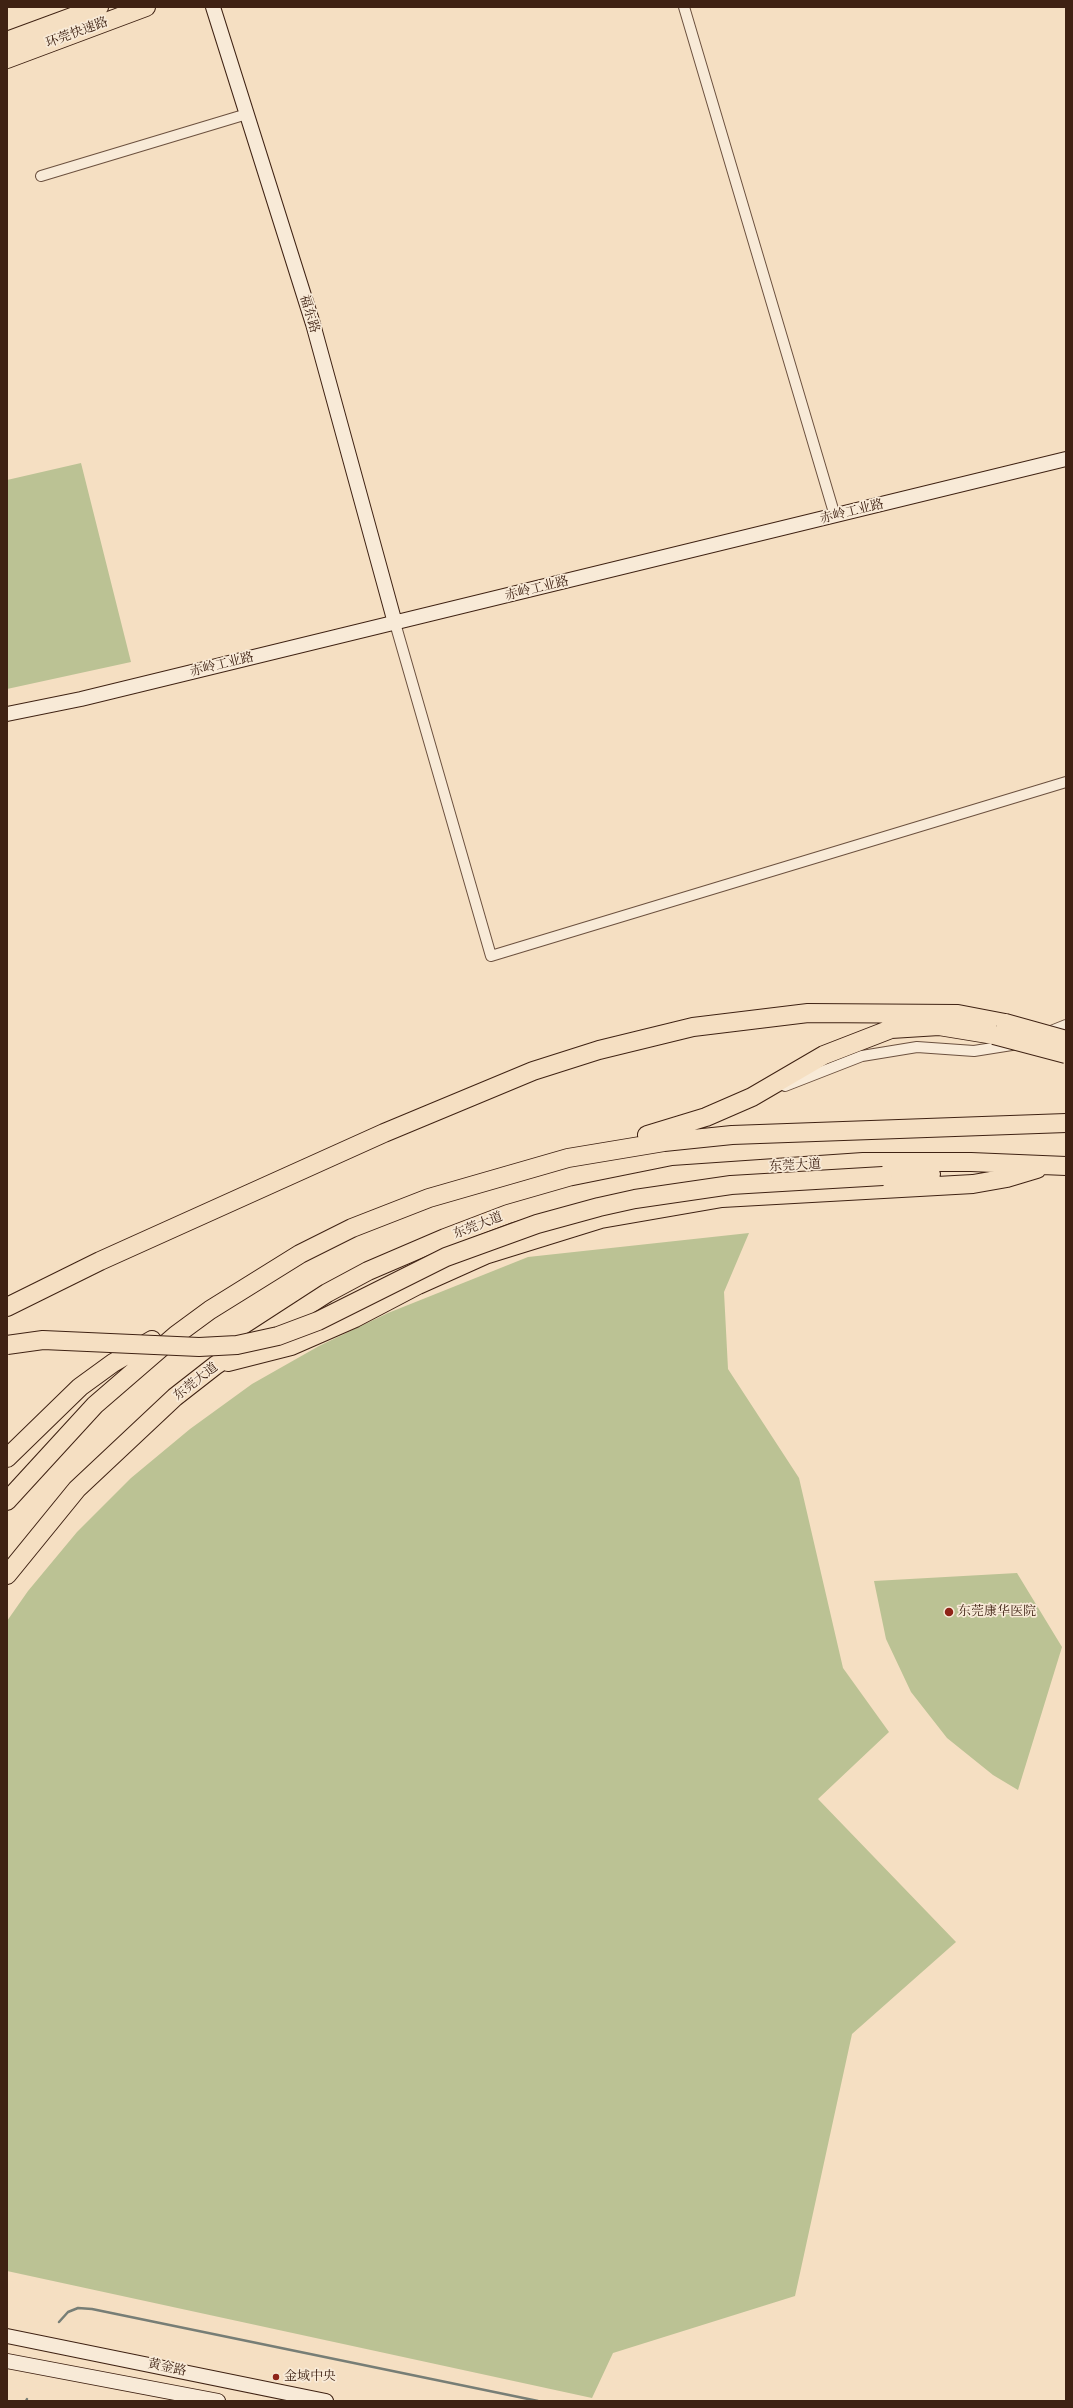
<!DOCTYPE html>
<meta charset="utf-8">
<style>
body{margin:0}
#map{position:relative;width:1073px;height:2408px;overflow:hidden;background:#f5dfc2;font-family:"IM FELL French Canon",serif}
canvas{display:block}
.frame{position:absolute;inset:0;border:8px solid #3f2213;pointer-events:none}
</style>
<div id="map">
<canvas width="1073" height="2408"></canvas>
<div class="frame"></div>
</div>
<script>
const ctx = document.querySelector('canvas').getContext('2d');
ctx.lineJoin = 'round';
function paint(path, color) {
  ctx.fillStyle = color;
  ctx.fill(path, 'evenodd');
}
function poly(rows) {
  const path = new Path2D();
  for (const r of rows) {
    path.moveTo(r[0], r[1]);
    for (let i = 2; i < r.length; i += 2) path.lineTo(r[i], r[i + 1]);
  }
  return path;
}
function strokePath(path, color, width, dash) {
  ctx.strokeStyle = color;
  ctx.lineWidth = width;
  ctx.lineCap = dash ? 'butt' : 'round';
  ctx.setLineDash(dash || []);
  ctx.stroke(path);
}
function label(font, color, halo, rows, align = 'center') {
  ctx.font = font + ' "IM FELL French Canon","Noto Serif SC",serif';
  ctx.lineWidth = 3.5;
  ctx.setLineDash([]);
  ctx.textBaseline = 'middle';
  ctx.strokeStyle = halo;
  ctx.fillStyle = color;
  for (const [text, x, y, turn = 0] of rows) {
    ctx.save();
    ctx.translate(x, y);
    ctx.rotate((+turn || 0) * Math.PI / 180);
    ctx.textAlign = isNaN(turn) ? turn : align;
    if (halo) ctx.strokeText(text, 0, 0);
    ctx.fillText(text, 0, 0);
    ctx.restore();
  }
}
const green = poly([
 [81,463,131,662,7,689,7,480],
 [749,1233,724,1292,728,1369,799,1478,843,1668,889,1732,818,1799,956,1942,852,2034,795,2296,613,2353,592,2398,7,2271,7,1621,28,1591,77,1532,131,1478,190,1429,252,1384,319,1346,388,1313,528,1257],
 [1017,1573,1062,1647,1018,1790,993,1775,947,1738,911,1692,886,1639,874,1581]
]);
const stream = poly([
 [59,2322,68,2312,78,2308,92,2309,538,2401],
 [26,2401,27,2399]
]);
const street = poly([
 [684,7,835,516],
 [41,176,247,114],
 [395,623,491,956,1066,782],
 [1046,1033,1066,1025],
 [785,1086,862,1056,917,1047,974,1051,1018,1044]
]);
const secondary = poly([
 [213,7,313,324,395,623],
 [7,714,81,699,1066,459],
 [7,2336,326,2401],
 [7,2361,218,2401]
]);
const highway = poly([
 [7,41,99,7],
 [7,59,146,7],
 [647,1135,706,1117,752,1097,824,1055,891,1029,939,1026,994,1035],
 [883,1176,931,1174],
 [7,1307,100,1261,384,1133,533,1071,599,1050,693,1027,808,1013,958,1014,1005,1023],
 [228,1362,291,1346,355,1318,418,1285,485,1255,601,1219,722,1198,973,1184,1007,1178,1037,1169],
 [7,1458,80,1387,113,1363,152,1340],
 [7,1501,95,1405,176,1335,210,1310,300,1254,352,1228,429,1198,568,1158,664,1142,732,1135,1066,1123],
 [7,1575,77,1489,175,1397,216,1365,327,1293,368,1271,445,1238,508,1214,574,1195,673,1175,863,1162,971,1162,1066,1166]
]);
const highwayBridge = poly([
 [1005,1023,1066,1040],
 [994,1035,1066,1054],
 [7,1345,43,1340,199,1347,237,1345,278,1336,318,1321,446,1257,537,1224,599,1207,635,1199,731,1185,883,1176]
]);
const markers = [
 [949,1612,5,"#8f2418"],
 [276,2377,4,"#8f2418"]
];
const streetNames = [
 ["环莞快速路",77,33,-20],
 ["福东路",309,314,73],
 ["赤岭工业路",852,512,-14],
 ["赤岭工业路",537,589,-14],
 ["赤岭工业路",222,665,-14],
 ["东莞大道",795,1166,-3],
 ["东莞大道",478,1226,-21],
 ["东莞大道",196,1382,-38],
 ["黄金路",167,2368,12]
];
const poiNames = [
 ["东莞康华医院",958,1612],
 ["金域中央",284,2377]
];
paint(green, '#bbc294');
strokePath(stream, '#777e76', 2.5);
strokePath(street, '#6c513f', 12);
strokePath(secondary, '#3f2213', 16);
strokePath(highway, '#3f2213', 20);
strokePath(street, '#f8ead7', 10);
strokePath(secondary, '#f8ead7', 14);
strokePath(highway, '#f5dfc2', 18);
strokePath(highwayBridge, '#3f2213', 20, []);
strokePath(highwayBridge, '#f5dfc2', 18);
for (const [x, y, r, color] of markers) {
  const dot = new Path2D();
  dot.arc(x, y, r, 0, 2 * Math.PI);
  ctx.fillStyle = color;
  ctx.fill(dot);
  strokePath(dot, '#f8ead7', 1.5);
}
label('13px', '#3f2213', '#f8ead7', streetNames);
label('13px', '#3f2213', '#f8ead7', poiNames, 'left');
</script>
